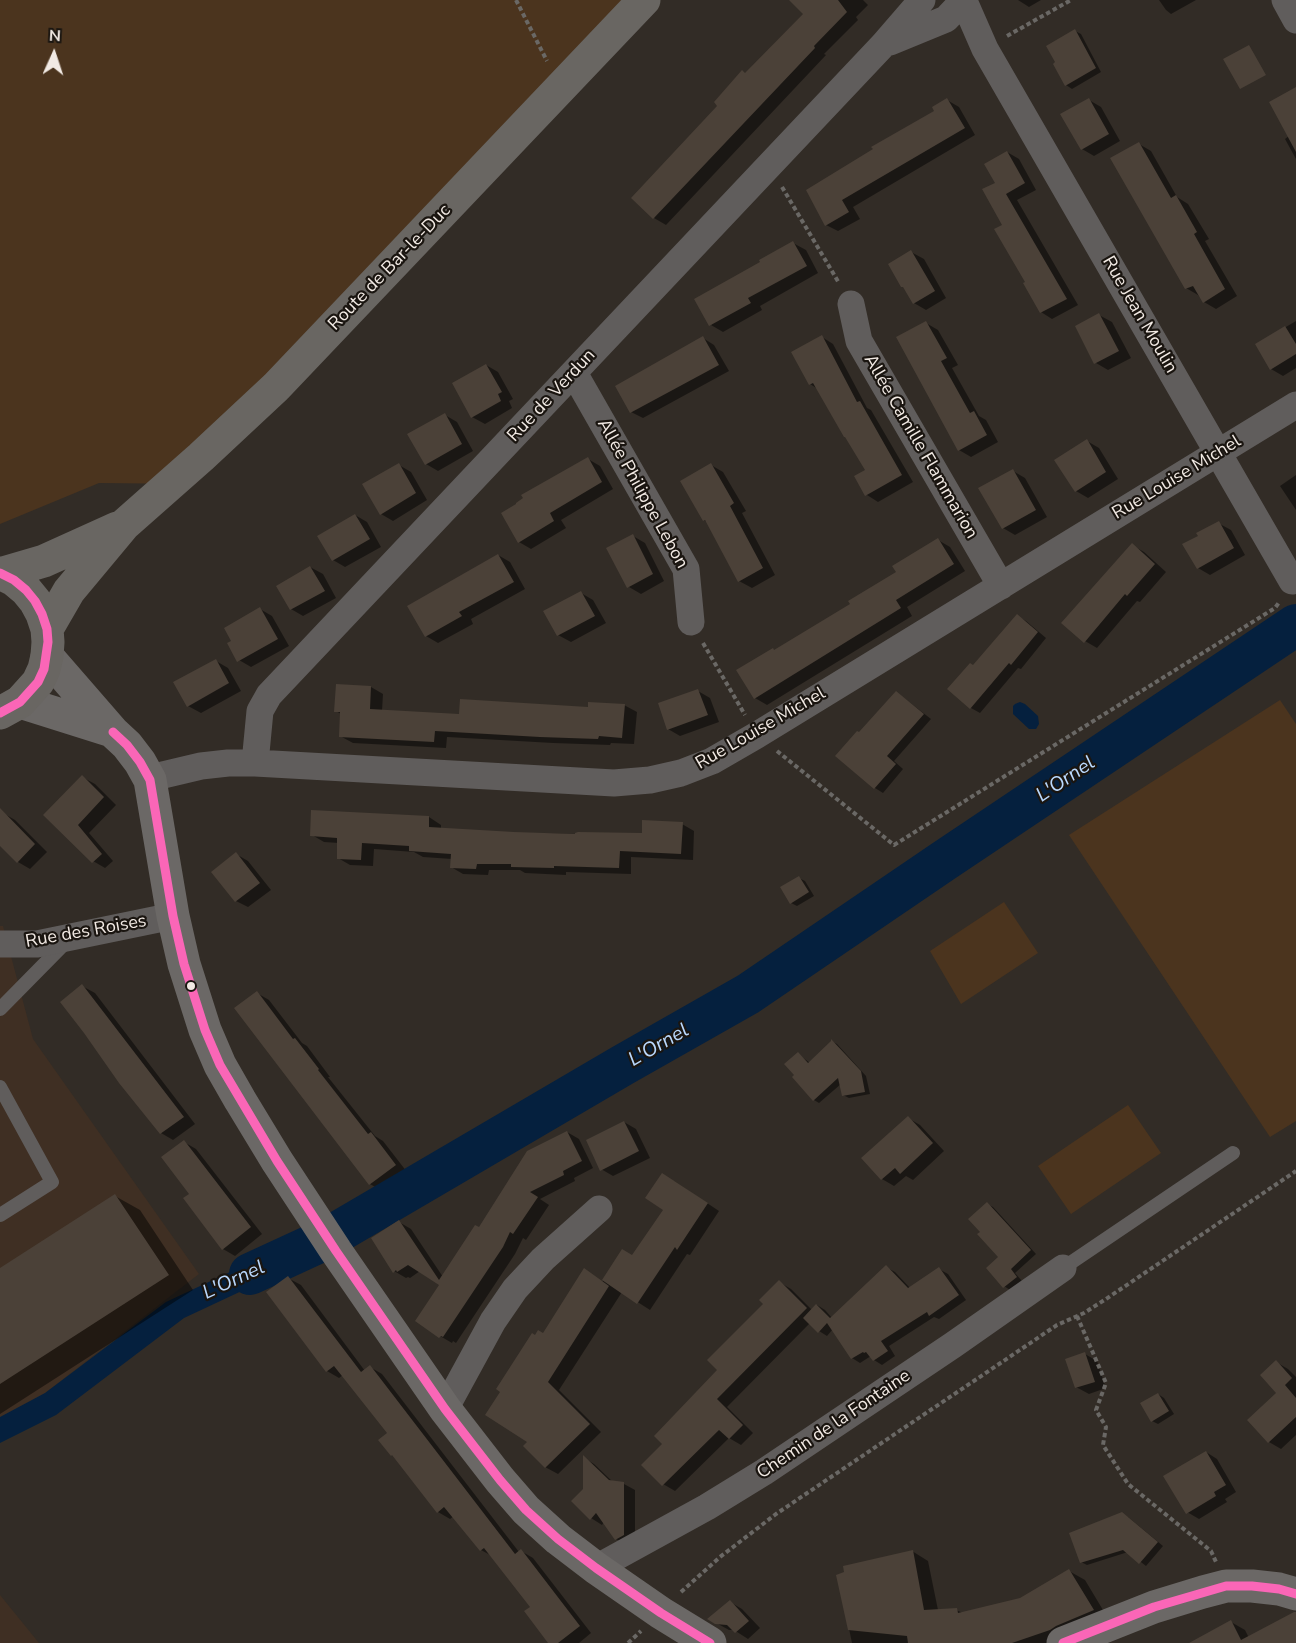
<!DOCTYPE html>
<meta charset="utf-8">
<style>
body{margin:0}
#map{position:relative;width:1296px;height:1643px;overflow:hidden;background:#322c26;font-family:"Nunito Sans",sans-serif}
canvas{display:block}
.north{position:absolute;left:24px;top:24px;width:60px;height:60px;-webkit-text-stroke:4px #1a1510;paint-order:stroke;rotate:3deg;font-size:16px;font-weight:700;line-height:24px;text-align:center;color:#f2eae4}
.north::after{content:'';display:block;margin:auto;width:21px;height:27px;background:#f2eae4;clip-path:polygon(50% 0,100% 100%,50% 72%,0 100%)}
</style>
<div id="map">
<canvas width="1296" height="1643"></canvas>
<div class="north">N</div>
</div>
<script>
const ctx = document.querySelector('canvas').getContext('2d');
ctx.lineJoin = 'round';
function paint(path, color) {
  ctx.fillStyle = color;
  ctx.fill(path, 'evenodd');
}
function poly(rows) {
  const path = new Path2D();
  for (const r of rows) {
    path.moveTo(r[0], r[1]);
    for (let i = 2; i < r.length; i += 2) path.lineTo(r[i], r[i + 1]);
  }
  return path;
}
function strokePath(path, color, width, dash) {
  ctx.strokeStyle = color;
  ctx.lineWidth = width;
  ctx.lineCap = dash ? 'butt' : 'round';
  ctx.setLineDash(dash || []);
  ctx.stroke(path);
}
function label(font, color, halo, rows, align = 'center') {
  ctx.font = font + ' "Nunito Sans",sans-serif';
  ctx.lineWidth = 4.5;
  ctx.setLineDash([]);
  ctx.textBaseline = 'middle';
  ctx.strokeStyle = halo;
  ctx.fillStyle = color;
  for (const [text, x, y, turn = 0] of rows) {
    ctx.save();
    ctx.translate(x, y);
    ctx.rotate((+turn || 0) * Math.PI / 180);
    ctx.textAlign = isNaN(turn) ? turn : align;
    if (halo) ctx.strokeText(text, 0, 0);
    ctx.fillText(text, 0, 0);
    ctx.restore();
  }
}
const built = poly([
 [0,926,3,926,33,1039,199,1274,0,1428],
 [0,1595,39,1643,0,1643]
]);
const green = poly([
 [0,0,656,0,195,484,99,483,0,524],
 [1280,700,1296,724,1296,1121,1270,1137,1069,835],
 [1004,902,1038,953,961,1004,930,951],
 [1128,1105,1161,1153,1071,1214,1038,1166]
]);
const water = poly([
 [1020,702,1025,704,1038,716,1039,724,1036,729,1029,729,1013,714,1013,706,1015,704],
 [294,1242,310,1259,184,1318,56,1415,0,1443,0,1417,45,1393,166,1302]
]);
const shadow = poly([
 [791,0,863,0,868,5,856,17,858,20,824,54,826,55,666,225,654,218,719,106,805,14],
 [1018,0,1041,0,1029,7],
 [1159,0,1196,0,1171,14,1166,10],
 [1075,31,1081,34,1101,72,1072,89,1066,85,1055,64],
 [1296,88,1296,159,1285,139,1289,136],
 [947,100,959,107,975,135,853,207,860,219,838,231,826,225,808,191,936,112],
 [1089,100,1101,107,1120,141,1094,156,1082,149],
 [1139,144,1151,151,1177,197,1188,204,1209,239,1205,241,1237,296,1216,309,1204,302,1198,295,1186,288],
 [1007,152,1019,159,1036,190,1017,200,1078,305,1052,319,1041,312,1004,225,997,183],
 [793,243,806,250,818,273,760,306,762,310,723,332,711,325,762,263],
 [911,252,924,259,946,298,926,310,914,303,905,288,902,286],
 [1099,315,1112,322,1131,358,1108,370,1096,363],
 [1296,321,1296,368,1283,376,1271,369,1257,344],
 [926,323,938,330,958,365,952,368,979,416,986,420,998,442,971,457,959,450],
 [822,337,833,344,867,408,871,410,913,482,878,502,867,495,867,470,818,389,810,384],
 [703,338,714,345,729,371,643,418,631,412],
 [486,365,498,372,513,399,509,401,512,408,485,424,472,417],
 [445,415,457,422,473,451,438,471,426,464],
 [1087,441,1099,448,1118,479,1088,498,1076,491],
 [588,459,600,466,613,489,561,520,566,528,531,549,519,542],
 [399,465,411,472,427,500,393,521,381,514],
 [711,465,723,472,746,511,742,513,775,575,752,588,739,581,708,523,704,520],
 [1013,471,1025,478,1047,517,1015,535,1003,528],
 [1296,475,1296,510,1280,486],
 [355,515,367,522,381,547,345,567,333,560],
 [1218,523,1231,530,1245,555,1210,575,1198,568,1200,536],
 [633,536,645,543,664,581,641,594,629,587],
 [938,540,950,547,965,571,907,607,912,616,767,705,755,698,775,651,852,604,898,573],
 [1132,545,1144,552,1166,572,1140,602,1137,601,1097,648,1085,641],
 [498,555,510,562,525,589,471,619,473,624,438,643,426,636],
 [310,567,323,574,336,598,303,616,291,609],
 [581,593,593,600,606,623,571,642,558,635,545,611],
 [260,609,272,616,289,646,251,667,239,660],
 [1017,616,1026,621,1046,638,1021,669,1018,668,980,713,971,708,974,667],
 [216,661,228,668,241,691,201,713,188,706],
 [371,687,383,694,382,711,460,716,624,705,637,712,634,744,611,743,610,745,553,743,447,737,446,748,353,743,340,736,341,714,336,711],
 [698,691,710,698,719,722,680,736,668,729],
 [896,693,904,698,931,719,894,761,903,769,883,793,875,788,838,756],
 [82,777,95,784,116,805,89,833,113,861,105,868,93,861,46,815],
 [3,813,15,820,47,852,30,869,18,862,0,845,0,815],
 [429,817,441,825,441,829,514,833,643,835,682,824,694,831,693,860,631,857,631,874,566,872,566,875,525,873,520,870,489,870,488,875,463,874,451,867,452,859,423,857,414,852,374,849,373,866,350,865,338,858,339,843,324,842,312,835],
 [236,854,248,861,271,890,248,907,236,901],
 [799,878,805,881,814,896,797,906,791,903],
 [82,986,95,993,195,1124,173,1140,161,1133],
 [257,993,269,1000,302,1043,307,1046,330,1077,328,1077,375,1136,383,1141,407,1172,382,1191,370,1184],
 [833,1042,837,1044,866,1076,870,1094,849,1098,843,1095,841,1084,819,1103,814,1100,798,1054,810,1063],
 [908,1118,920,1125,944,1151,913,1180,906,1176,894,1186,882,1179],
 [624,1122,636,1129,650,1158,613,1176,601,1169],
 [567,1132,579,1139,593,1168,574,1178,575,1181,540,1199,549,1205,526,1240,523,1238,515,1254,456,1343,453,1341,452,1343,440,1336,441,1284,420,1271,410,1278,408,1277,406,1278,394,1271,399,1222,411,1229,443,1277,479,1229],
 [184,1142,196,1149,262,1234,235,1256,223,1249,191,1194],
 [674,1181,719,1211,690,1255,687,1254,650,1310,622,1292,559,1390,601,1432,558,1474,545,1467,530,1442,536,1337,543,1335,603,1281,623,1251,633,1257,665,1210],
 [115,1196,140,1210,193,1290,0,1414,0,1270],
 [987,1204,993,1207,1036,1254,1015,1273,1022,1281,1010,1290,1004,1286,1000,1257],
 [886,1267,895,1272,910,1288,939,1269,948,1274,966,1300,939,1319,934,1317,889,1346,895,1356,882,1365,874,1360,871,1356,860,1363,852,1358,833,1329,827,1336,819,1331,810,1323,727,1407,753,1433,741,1445,729,1438,675,1491,663,1484,664,1444,719,1370,779,1282,791,1289,812,1310,817,1305,825,1310,832,1318],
 [288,1278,301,1285,365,1371,370,1367,382,1374,519,1552,521,1551,533,1558,591,1633,579,1643,550,1643,532,1607,492,1556,481,1550,454,1516,450,1519,438,1512,389,1433,343,1375,339,1378,327,1371],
 [1085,1354,1097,1361,1106,1388,1089,1394,1076,1387],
 [1276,1362,1288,1369,1296,1377,1296,1435,1281,1449,1269,1442,1278,1393],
 [1158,1394,1164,1398,1174,1414,1158,1424,1152,1421],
 [1206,1452,1217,1459,1236,1492,1225,1499,1227,1502,1199,1519,1187,1512],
 [584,1458,594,1464,614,1483,624,1484,635,1490,635,1541,627,1545,616,1539,604,1522,602,1525,591,1518],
 [1128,1517,1163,1546,1146,1566,1128,1552,1087,1565,1081,1562],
 [912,1551,928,1561,938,1610,956,1610,963,1613,1020,1599,1069,1571,1085,1580,1109,1620,1054,1643,852,1643,838,1576],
 [730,1602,742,1609,760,1628,748,1639,734,1630,729,1630,709,1619],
 [1296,1614,1296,1643,1192,1643,1231,1622,1245,1630,1249,1638]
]);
const river = poly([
 [250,1274,326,1239,623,1065,748,994,945,860,1296,625]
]);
const building = poly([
 [789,0,838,0,847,12,814,46,815,48,653,219,631,198,717,106,714,102,742,70,745,73,803,14],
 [1075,29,1096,68,1065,86,1053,64,1055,62,1046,46],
 [1249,45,1266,75,1240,89,1223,59],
 [1296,87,1296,152,1269,102],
 [947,98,965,128,842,200,849,212,825,226,806,190,873,149,871,147,934,111,932,107],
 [1089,98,1109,134,1081,150,1060,114],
 [1139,142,1171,198,1176,195,1197,232,1194,234,1225,289,1203,303,1193,286,1185,289,1110,158],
 [1007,151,1025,183,1006,194,1067,299,1040,313,1023,283,1025,282,994,229,1002,225,982,189,995,183,984,164],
 [793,241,807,266,748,298,751,303,709,326,694,299,760,262,759,260],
 [911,250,935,291,913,304,903,287,901,287,888,264],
 [1099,313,1119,351,1094,364,1075,326],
 [926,321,947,358,941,361,970,413,974,411,987,435,958,451,896,337],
 [1285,326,1296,344,1296,354,1270,370,1255,344],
 [822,335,857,402,860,401,902,475,865,496,854,476,865,470,845,437,844,437,813,383,809,385,791,352],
 [703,336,719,365,630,413,615,386],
 [486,364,502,392,498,394,501,401,471,418,452,383],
 [445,413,462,444,425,465,407,434],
 [1087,439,1106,472,1075,492,1054,460],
 [588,457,602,482,550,513,554,521,518,543,501,513,516,504,516,503,523,498,521,495],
 [399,463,416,493,380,515,362,484],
 [711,463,734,503,730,506,763,568,738,582,705,520,703,521,680,481],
 [1013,469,1036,510,1002,529,978,488],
 [355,514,370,539,332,561,317,536],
 [1219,521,1234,548,1197,569,1182,544,1198,536,1196,533],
 [633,534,653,574,627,588,606,548],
 [938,538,954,564,896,600,901,608,754,699,736,670,773,648,774,650,850,604,848,601,896,572,892,566],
 [1132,543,1155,564,1127,596,1125,594,1084,643,1061,623],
 [498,554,514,582,459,612,462,616,425,637,407,606],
 [310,566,325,591,290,610,276,586],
 [581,591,595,616,557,636,543,611],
 [260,607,278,639,237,662,227,643,231,641,224,628],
 [1017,614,1038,632,1011,665,1009,663,970,709,947,689,970,663,973,665],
 [216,659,229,683,187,707,173,682],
 [336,684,371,686,370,709,459,714,460,699,588,707,588,702,625,704,622,738,599,736,598,739,540,737,435,731,434,742,339,737,340,712,334,712],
 [698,689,708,715,667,730,658,703],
 [896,691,924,714,887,756,896,764,874,789,835,756,857,731,859,732],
 [82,775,104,797,78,825,102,854,92,863,43,815],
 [0,808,35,844,17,863,0,846],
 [311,810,429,816,429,827,514,832,575,834,575,833,578,832,642,833,642,820,683,822,681,854,620,851,619,868,554,866,554,868,511,867,511,864,477,864,476,869,450,868,451,854,409,851,409,846,362,843,361,860,337,859,337,838,310,836],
 [236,852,260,883,235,902,211,872],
 [799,876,809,892,790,904,780,887],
 [82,984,184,1117,160,1134,119,1083,84,1033,60,1002],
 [257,991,293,1039,295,1038,319,1069,318,1070,368,1134,371,1132,396,1165,369,1185,234,1008],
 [831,1039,861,1071,865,1092,842,1096,838,1078,813,1101,792,1077,794,1075,784,1064,798,1052,808,1063,831,1041],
 [908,1116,933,1143,900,1174,895,1168,881,1180,861,1158],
 [624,1121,639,1151,600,1171,586,1140],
 [567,1131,582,1161,563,1171,564,1175,530,1192,538,1197,513,1234,510,1232,503,1247,443,1337,441,1336,439,1338,415,1321,439,1285,408,1265,397,1272,396,1270,393,1273,371,1238,399,1220,439,1280,475,1225,479,1227,527,1151],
 [184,1140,251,1227,222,1250,183,1198,189,1194,161,1157],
 [662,1173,708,1203,677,1250,675,1247,637,1304,602,1280,622,1249,632,1255,663,1210,645,1198],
 [115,1194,169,1275,0,1384,0,1268],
 [987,1202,1031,1250,1011,1269,1017,1277,1003,1288,986,1268,998,1257,977,1234,980,1232,968,1219],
 [886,1265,908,1288,939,1267,959,1295,929,1316,927,1312,881,1341,888,1351,873,1361,866,1352,864,1353,863,1352,851,1359,827,1323,818,1333,803,1318,816,1304,830,1318],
 [584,1268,609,1286,548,1382,590,1424,545,1468,523,1446,527,1442,485,1415,500,1392,496,1389,532,1333,535,1335,538,1330,543,1333],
 [288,1276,361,1372,370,1365,515,1554,521,1549,580,1626,558,1643,548,1643,524,1611,530,1607,484,1548,480,1551,444,1507,437,1513,392,1455,391,1456,378,1440,387,1433,334,1366,326,1372,266,1292],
 [779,1280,807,1308,717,1399,743,1425,729,1439,719,1430,662,1486,641,1465,662,1444,654,1436,717,1370,707,1360,763,1304,759,1300],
 [1085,1352,1095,1382,1075,1388,1065,1359],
 [1276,1360,1292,1378,1285,1385,1296,1398,1296,1417,1268,1443,1247,1420,1276,1393,1260,1375],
 [1158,1393,1169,1411,1151,1422,1140,1403],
 [1206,1451,1226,1485,1214,1492,1216,1496,1186,1514,1163,1476],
 [583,1455,609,1480,624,1482,624,1535,615,1540,596,1513,590,1520,571,1501,583,1489],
 [1122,1512,1158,1542,1139,1564,1123,1550,1080,1563,1069,1533],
 [913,1550,924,1610,957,1608,958,1613,1020,1598,1069,1569,1094,1610,1056,1626,1050,1630,1012,1643,908,1643,907,1636,848,1630,836,1575,844,1572,843,1566],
 [730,1600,749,1621,735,1633,727,1625,715,1624,707,1619],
 [1294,1612,1296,1612,1296,1643,1189,1643,1231,1620,1241,1640]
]);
const path = poly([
 [516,0,547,61],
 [1007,36,1071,0],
 [782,187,839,283],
 [703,643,745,715],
 [777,751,894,845,1275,608,1280,601],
 [1077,1316,1106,1383,1096,1410,1106,1427,1103,1445,1128,1484,1211,1551,1216,1562],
 [681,1592,720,1557,776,1514,1057,1325,1084,1313,1106,1299,1296,1171],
 [628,1643,641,1631]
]);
const lane = poly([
 [0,1009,66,942],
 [0,1087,52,1182,0,1215],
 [1063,1268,1233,1153]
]);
const street = poly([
 [962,0,964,1,985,49,1292,581],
 [1285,0,1296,20],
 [890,42,946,19,964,0],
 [851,304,859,341,1001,586],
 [574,373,686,569,691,622],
 [255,763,260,711,269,695,883,45,922,0],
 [150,780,163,775,201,766,228,763,255,763,614,783,650,780,681,773,712,761,757,735,1296,405],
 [0,944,37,944,173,916],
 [445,1409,493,1321,515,1289,543,1259,599,1209],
 [596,1568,707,1507,764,1472,953,1345,1063,1268]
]);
const secondary = poly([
 [47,656,113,732,127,745,140,762,150,780,173,916,184,964,205,1030,220,1065,240,1100,277,1161,336,1251,445,1409,500,1480,526,1510,558,1539,596,1568,661,1613,710,1643],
 [20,702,112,731],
 [1063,1643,1154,1607,1203,1592,1226,1586,1252,1586,1279,1589,1296,1594]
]);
const primary = poly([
 [0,573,14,580,26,590,35,601,42,614,47,629,48,642,47,656,44,669,38,682,20,702,0,713],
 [0,574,44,561,117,528],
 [47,629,69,591,124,525,201,457,276,387,644,0]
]);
const bus1 = poly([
 [0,573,14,580,26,590,35,601,42,614,47,629,48,642,44,669,38,682,20,702,0,713],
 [113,732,127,745,140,762,150,780,173,916,184,964,205,1030,220,1065,277,1161,336,1251,445,1409,500,1480,526,1510,558,1539,596,1568,661,1613,710,1643],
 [1063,1643,1154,1607,1226,1586,1252,1586,1279,1589,1296,1594]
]);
const markers = [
 [191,986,5,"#f2eae4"]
];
const streetNames = [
 ["Route de Bar-le-Duc",390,268,-46],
 ["Rue Jean Moulin",1139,315,60],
 ["Rue de Verdun",552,396,-47],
 ["Allée Camille Flammarion",920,447,60],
 ["Rue Louise Michel",1177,478,-31],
 ["Allée Philippe Lebon",642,494,61],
 ["Rue Louise Michel",761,729,-30],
 ["Rue des Roises",86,932,-10],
 ["Chemin de la Fontaine",834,1425,-34]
];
const waterNames = [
 ["L'Ornel",1066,780,-34],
 ["L'Ornel",659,1046,-30],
 ["L'Ornel",234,1281,-25]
];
paint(built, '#3f2f23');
paint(green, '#4b341e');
paint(water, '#05203e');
paint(shadow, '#0007');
strokePath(river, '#05203e', 42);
paint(building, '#4b4138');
strokePath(path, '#6a6865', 4, [4.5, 3]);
strokePath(lane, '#605d5c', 14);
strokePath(street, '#605d5c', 27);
strokePath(secondary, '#6b6866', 33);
strokePath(primary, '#696662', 33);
strokePath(bus1, '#fa66b7', 9);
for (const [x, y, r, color] of markers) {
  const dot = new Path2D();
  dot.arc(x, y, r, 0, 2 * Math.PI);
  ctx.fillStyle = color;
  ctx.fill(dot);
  strokePath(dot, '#1a1510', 2);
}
label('18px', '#f2eae4', '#1a1510', streetNames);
label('italic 20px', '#b9d8fd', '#1a1510', waterNames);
</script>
